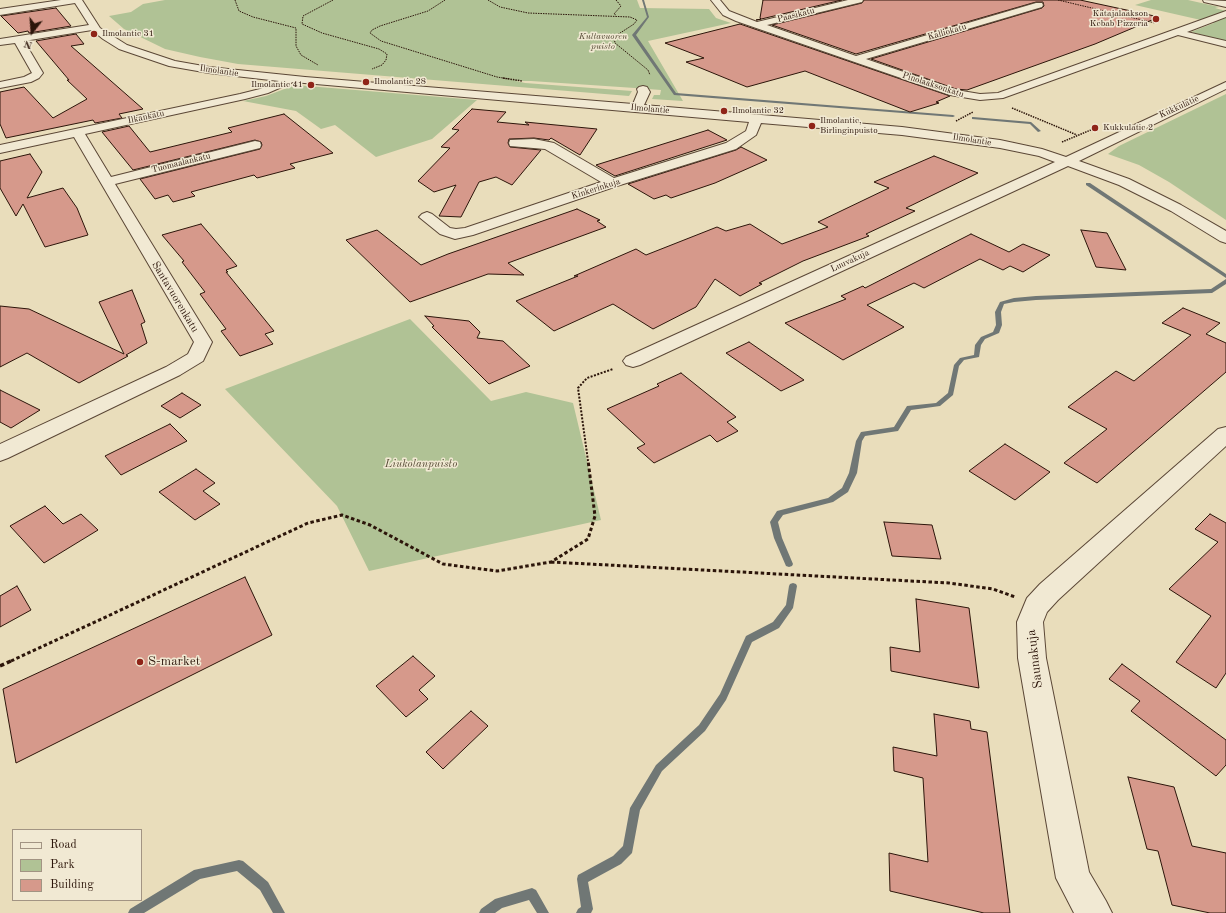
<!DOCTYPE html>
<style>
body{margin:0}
#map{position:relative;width:1226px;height:913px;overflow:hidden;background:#e9ddbb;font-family:"Old Standard TT",serif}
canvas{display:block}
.legend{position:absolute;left:12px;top:829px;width:130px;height:72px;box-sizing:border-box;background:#f1e9d3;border:1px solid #a29483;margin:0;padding:5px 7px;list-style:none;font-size:12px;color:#2c150a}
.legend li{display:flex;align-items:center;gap:8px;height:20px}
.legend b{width:20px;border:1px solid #a29483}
.north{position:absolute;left:12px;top:12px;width:40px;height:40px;-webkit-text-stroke:3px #f1e9d3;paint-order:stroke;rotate:197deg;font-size:11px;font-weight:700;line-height:16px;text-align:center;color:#2c150a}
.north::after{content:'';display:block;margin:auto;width:14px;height:18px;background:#2c150a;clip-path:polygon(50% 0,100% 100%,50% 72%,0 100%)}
</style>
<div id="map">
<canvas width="1226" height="913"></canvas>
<ul class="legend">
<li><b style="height:5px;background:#f1e9d3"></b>Road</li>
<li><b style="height:11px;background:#b0c295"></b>Park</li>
<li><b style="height:11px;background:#d6998b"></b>Building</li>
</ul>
<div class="north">N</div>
</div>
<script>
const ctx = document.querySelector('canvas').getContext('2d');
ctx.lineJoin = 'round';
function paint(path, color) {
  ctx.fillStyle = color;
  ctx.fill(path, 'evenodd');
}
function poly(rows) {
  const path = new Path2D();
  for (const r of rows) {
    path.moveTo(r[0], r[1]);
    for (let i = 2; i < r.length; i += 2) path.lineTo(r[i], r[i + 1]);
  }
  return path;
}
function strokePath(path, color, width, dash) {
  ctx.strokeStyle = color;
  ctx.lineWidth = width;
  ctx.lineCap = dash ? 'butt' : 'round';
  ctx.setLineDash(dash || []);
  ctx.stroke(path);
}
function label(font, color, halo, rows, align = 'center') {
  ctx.font = font + ' "Old Standard TT",serif';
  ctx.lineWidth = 3;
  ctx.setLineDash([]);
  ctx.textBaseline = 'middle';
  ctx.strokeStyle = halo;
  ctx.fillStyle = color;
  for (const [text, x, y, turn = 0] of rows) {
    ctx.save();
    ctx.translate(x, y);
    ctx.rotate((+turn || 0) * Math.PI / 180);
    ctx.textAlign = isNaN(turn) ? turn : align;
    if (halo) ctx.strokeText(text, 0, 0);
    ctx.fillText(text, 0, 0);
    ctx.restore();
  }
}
const green = poly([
 [165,0,637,0,640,8,709,9,716,18,731,23,648,41,683,101,652,99,654,95,660,95,661,90,635,88,531,81,516,81,525,83,632,91,629,96,238,64,200,57,165,49,124,29,109,16,131,12,143,4],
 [1151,0,1188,0,1219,7,1215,8,1226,11,1226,41,1191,32,1214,23,1135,5],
 [295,85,477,100,432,139,376,157,335,125,321,129,296,111,243,101,266,96],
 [1226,94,1226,220,1169,182,1139,165,1108,154,1119,146],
 [410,319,491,401,526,392,573,403,601,520,369,571,337,506,225,389]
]);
const stream = poly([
 [642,0,644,0,649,17,636,35,676,93,953,115,955,116,953,117,674,95,632,35,647,17,642,0],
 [973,117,1031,122,1041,131,1038,132,1030,124,972,119,972,117,973,117],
 [1086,183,1090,183,1226,274,1226,278,1086,185,1086,183],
 [1226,279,1226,284,1212,293,1036,300,1014,302,1004,304,1001,312,1002,325,999,333,985,339,981,345,979,357,964,360,959,366,953,395,940,406,911,410,898,431,865,436,862,441,857,473,848,492,833,502,783,515,778,522,782,538,793,564,792,566,789,567,786,566,774,538,770,522,777,511,828,498,842,488,849,473,856,441,861,432,894,427,907,406,936,403,948,393,954,365,960,358,974,355,975,345,981,337,993,332,996,325,995,312,1000,302,1014,298,1036,296,1211,289,1226,279],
 [793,583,796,584,797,586,793,608,779,628,752,642,726,700,705,731,662,771,640,810,632,853,621,864,588,882,593,909,591,913,576,913,578,909,581,907,577,879,578,875,613,856,623,846,630,808,656,765,699,725,720,694,746,636,773,622,786,605,789,586,790,584,793,583],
 [239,860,243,861,268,882,285,913,273,913,260,890,237,871,200,879,144,913,128,913,130,909,194,870,239,860],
 [532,888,536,890,549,913,537,913,529,900,502,908,495,913,479,913,481,909,495,899,532,888]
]);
const building = poly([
 [763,0,842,0,757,20,756,20,761,19,760,18,763,0],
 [864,0,1080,0,1159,17,1095,44,967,90,956,89,871,59,1042,8,1044,6,1043,2,1036,2,856,54,772,25,862,3,864,0],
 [56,8,71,26,29,33,28,31,18,33,1,16,56,8],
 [740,24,950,96,936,102,939,103,910,112,805,71,747,87,686,62,704,58,665,43,740,24],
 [76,34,84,44,71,46,143,109,119,114,122,118,95,123,93,120,6,138,0,124,0,92,24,87,53,118,87,99,67,80,69,80,36,41,76,34],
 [472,109,506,112,497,122,529,125,525,122,597,129,580,155,551,138,549,140,534,138,509,139,508,143,510,147,541,150,512,185,496,177,479,182,461,217,439,216,456,185,434,192,418,181,450,148,441,147,459,130,452,129,472,109],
 [284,114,333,153,290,164,295,168,257,178,254,175,191,192,195,196,173,202,168,195,155,199,140,179,260,149,262,145,261,142,255,140,133,170,102,132,129,126,150,152,232,132,228,128,284,114],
 [708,130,727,140,615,176,596,165,708,130],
 [741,147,767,160,715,183,671,198,666,195,654,199,628,184,736,150,741,147],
 [30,154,42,172,27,198,63,188,77,208,88,235,45,247,23,204,16,216,0,188,0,161,30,154],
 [934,156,978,173,906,208,915,211,866,234,869,236,803,261,759,283,762,284,740,296,715,279,696,307,653,329,613,304,554,331,516,301,578,276,574,276,636,249,646,255,717,227,726,231,750,224,782,244,828,227,818,222,889,188,874,182,934,156],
 [577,209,600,220,597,221,606,227,508,263,524,275,488,274,410,302,346,240,377,230,421,265,448,254,577,209],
 [201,224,237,266,226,270,228,272,226,272,274,331,265,334,273,344,240,356,221,331,226,329,200,294,205,292,182,262,184,261,162,235,201,224],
 [1081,230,1107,233,1126,270,1096,267,1081,230],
 [971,234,1009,252,1023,244,1050,255,1023,272,1010,266,1003,270,980,259,924,288,914,283,867,305,904,327,843,360,785,323,846,299,841,296,863,286,865,288,971,234],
 [132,290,145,322,141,324,147,343,126,355,128,356,79,383,27,353,0,367,0,306,29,309,124,354,99,302,132,290],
 [1183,308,1220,323,1206,334,1226,343,1226,372,1097,483,1064,463,1107,429,1068,407,1116,371,1134,381,1191,335,1162,323,1183,308],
 [425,316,469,321,480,332,477,338,503,341,530,366,489,384,432,327,434,326,425,316],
 [749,342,804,380,781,391,726,353,749,342],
 [681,373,736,417,727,422,738,431,717,442,710,435,654,463,637,448,645,444,607,409,659,386,657,384,681,373],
 [0,390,40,410,11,428,0,422,0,390],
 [182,393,201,405,180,418,161,406,182,393],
 [170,424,187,441,121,475,105,456,170,424],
 [1005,444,1050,472,1015,500,969,471,1005,444],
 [196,469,215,483,203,491,220,504,195,520,159,492,196,469],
 [45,506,63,524,81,514,98,530,44,563,10,526,45,506],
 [1210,514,1226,523,1226,673,1216,688,1176,662,1211,616,1169,589,1218,542,1195,529,1210,514],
 [884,522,932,525,941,559,892,556,884,522],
 [245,577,272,635,16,763,3,689,245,577],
 [17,586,31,610,0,627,0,596,17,586],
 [916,599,969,608,979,688,891,671,890,647,920,652,916,599],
 [413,656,435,676,419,690,428,699,406,717,376,686,413,656],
 [1122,664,1226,740,1226,765,1216,776,1131,711,1140,701,1109,679,1122,664],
 [471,711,488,726,443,769,426,752,471,711],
 [934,714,970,721,971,729,987,732,1010,913,984,913,890,891,889,853,928,862,923,778,894,771,893,747,937,756,934,714],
 [1128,777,1174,787,1192,846,1226,853,1226,913,1210,913,1172,905,1158,851,1147,849,1128,777]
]);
const pathFar4 = poly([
 [235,0,239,11,253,17,296,28,296,46,301,55,318,65],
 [333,0,303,16,302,24,322,33,379,49,387,54,386,60,382,65,372,69],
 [445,0,428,11,380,26,372,30,370,33,381,41,497,77,509,79],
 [488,0,500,7,528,13,630,17,637,20,634,24,614,37,615,43,648,70,650,75],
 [616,0,621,6,614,14,616,15],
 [1058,0,1155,23]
]);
const pathFar3 = poly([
 [503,78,522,81],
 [1012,108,1077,135],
 [956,121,973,112],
 [1062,142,1098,127]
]);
const pathFar2 = poly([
 [588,461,578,388,587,378,613,369]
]);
const pathFar1 = poly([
 [551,562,949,583,993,589,1015,597],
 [11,661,308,523,342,515,370,525,443,564,497,571,551,562,588,539,595,516,588,460]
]);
const path = poly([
 [0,666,13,660]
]);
const minor = poly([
 [61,0,82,0,100,28,127,45,175,61,209,67,305,77,633,104,638,92,637,89,639,87,643,86,647,87,650,92,644,105,902,127,1000,140,1042,149,1066,157,1226,82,1226,89,1079,161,1129,179,1181,205,1226,231,1226,243,1220,241,1171,211,1119,185,1068,166,640,365,633,367,626,365,623,361,626,357,1055,162,1039,156,1000,148,902,135,761,123,756,135,736,149,617,186,473,235,455,239,440,234,419,217,422,214,427,212,432,214,450,228,456,229,465,228,601,182,545,149,510,146,509,143,510,140,534,139,554,143,614,178,726,143,746,131,749,122,293,82,268,93,245,99,85,134,111,177,255,141,260,142,261,145,260,148,115,184,212,342,203,361,180,375,8,458,0,461,0,444,166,367,188,354,194,342,74,137,0,153,0,145,240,94,260,89,279,81,209,73,169,66,119,49,103,39,92,30,24,41,43,73,39,78,31,82,0,88,0,82,24,77,32,73,15,43,0,45,0,39,89,25,75,3,0,15,0,9,61,0],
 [711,0,720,0,729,11,757,22,848,0,863,0,862,2,767,25,856,56,1036,3,1042,3,1043,5,1042,7,866,59,956,90,980,94,998,93,1226,11,1226,17,1187,32,1226,41,1226,47,1178,35,1003,98,980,100,950,95,736,21,723,15,711,0],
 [1203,0,1226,1,1226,7,1204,2,1203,0],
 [1226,427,1226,446,1058,600,1047,612,1043,622,1046,658,1089,872,1106,901,1112,913,1074,913,1056,878,1018,658,1017,622,1027,598,1040,584,1218,429,1226,427]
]);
const markers = [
 [1156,19,4,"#8f2418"],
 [94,34,4,"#8f2418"],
 [366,82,4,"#8f2418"],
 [311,85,4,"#8f2418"],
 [724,111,4,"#8f2418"],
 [812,126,4,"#8f2418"],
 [1095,128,4,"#8f2418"],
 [140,662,4,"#8f2418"]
];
const farPoinames = [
 ["Katajalaakson",1148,14,"right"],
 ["Kebab Pizzeria",1148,24,"right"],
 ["Ilmolantie 31",102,34],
 ["Ilmolantie 28",374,82],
 ["Ilmolantie 41",303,85,"right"],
 ["Ilmolantie 32",732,111],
 ["Ilmolantie,",820,121],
 ["Birlinginpuisto",820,131],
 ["Kukkulatie 2",1103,128]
];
const farStreetnames = [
 ["Paasikatu",796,15,-14],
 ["Kalliokatu",947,32,-16],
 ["Ilmolantie",219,71,8],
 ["Pinolaaksonkatu",933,85,18],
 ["Kukkulatie",1179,107,-25],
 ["Ilmolantie",650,109,5],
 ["Ilkankatu",146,117,-12],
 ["Ilmolantie",972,140,9],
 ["Tuomaalankatu",181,163,-14],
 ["Kinkerinkuja",596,189,-18],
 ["Luuvakuja",850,261,-25]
];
const farParknames = [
 ["Kultavuoren",603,37],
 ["puisto",603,47]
];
const streetNames = [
 ["Santavuorenkatu",175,297,59]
];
const parkNames = [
 ["Liukolanpuisto",421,464]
];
const nearStreetnames = [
 ["Saunakuja",1035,659,-97]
];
const nearPoinames = [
 ["S-market",148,662]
];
paint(green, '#b0c295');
paint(stream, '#707775');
paint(building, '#d6998b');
strokePath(building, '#2c150a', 1);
strokePath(minor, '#5b4736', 2);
strokePath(pathFar4, '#2c150a', 1, [1.5, 1]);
strokePath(pathFar3, '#2c150a', 1.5, [1.5, 1]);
strokePath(pathFar2, '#2c150a', 2, [2, 1.5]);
strokePath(pathFar1, '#2c150a', 3, [3.5, 2.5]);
strokePath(path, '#2c150a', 3.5, [4.5, 3]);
paint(minor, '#f1e9d3');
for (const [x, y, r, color] of markers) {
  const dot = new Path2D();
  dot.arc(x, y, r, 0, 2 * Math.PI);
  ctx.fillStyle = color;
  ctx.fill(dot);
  strokePath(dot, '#f1e9d3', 1.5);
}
label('9px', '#2c150a', '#f1e9d3', farPoinames, 'left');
label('9px', '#2c150a', '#f1e9d3', farStreetnames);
label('italic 9px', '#544934', '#f1e9d3', farParknames);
label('11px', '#2c150a', '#f1e9d3', streetNames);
label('italic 11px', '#544934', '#f1e9d3', parkNames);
label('13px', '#2c150a', '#f1e9d3', nearStreetnames);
label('13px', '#2c150a', '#f1e9d3', nearPoinames, 'left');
</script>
